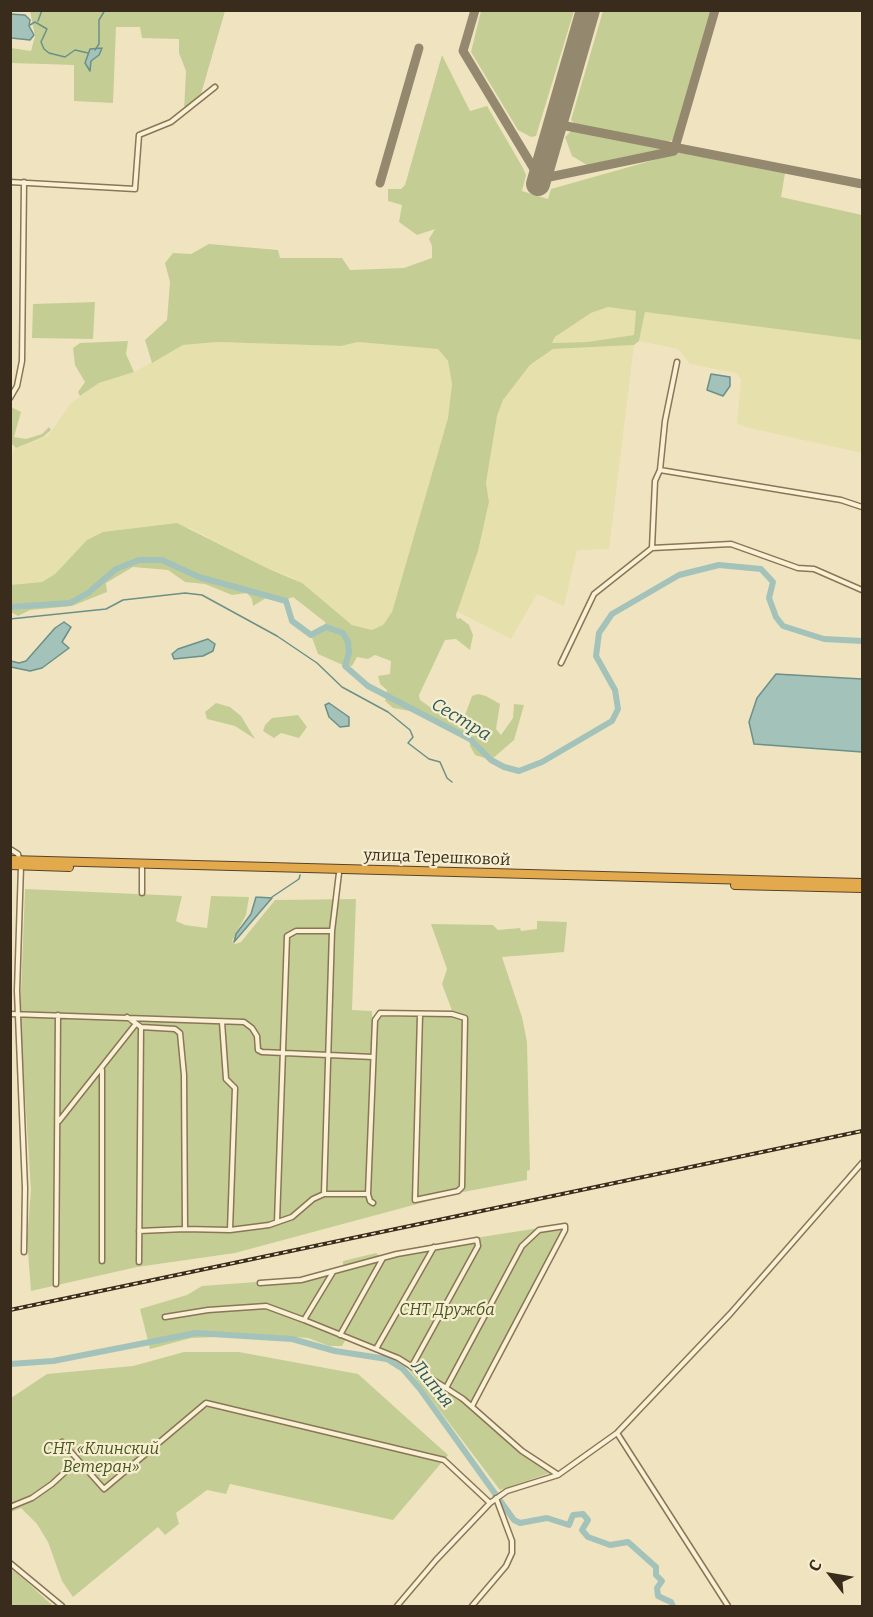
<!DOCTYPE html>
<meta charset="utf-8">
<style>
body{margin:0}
#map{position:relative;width:873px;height:1617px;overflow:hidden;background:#f0e4c0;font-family:Bitter,serif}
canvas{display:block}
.frame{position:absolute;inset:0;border:12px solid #392c1c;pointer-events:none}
.north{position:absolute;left:801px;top:1545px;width:60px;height:60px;-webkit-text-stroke:4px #f7eed0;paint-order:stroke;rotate:301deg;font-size:16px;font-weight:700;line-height:24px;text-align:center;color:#392c1c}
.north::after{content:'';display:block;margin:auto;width:21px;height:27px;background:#392c1c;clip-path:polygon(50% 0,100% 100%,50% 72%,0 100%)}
</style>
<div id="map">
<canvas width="873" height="1617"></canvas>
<div class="frame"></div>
<div class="north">С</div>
</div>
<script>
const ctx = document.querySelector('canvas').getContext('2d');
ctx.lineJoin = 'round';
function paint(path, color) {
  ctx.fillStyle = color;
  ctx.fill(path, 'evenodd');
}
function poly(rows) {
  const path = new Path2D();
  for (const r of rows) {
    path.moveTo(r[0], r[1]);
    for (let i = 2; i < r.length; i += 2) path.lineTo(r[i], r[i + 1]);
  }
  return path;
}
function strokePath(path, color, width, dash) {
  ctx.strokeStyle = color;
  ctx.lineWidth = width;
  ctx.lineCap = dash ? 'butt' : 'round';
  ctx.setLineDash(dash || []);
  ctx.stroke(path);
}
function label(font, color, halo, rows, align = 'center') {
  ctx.font = font + ' Bitter,serif';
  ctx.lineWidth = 4.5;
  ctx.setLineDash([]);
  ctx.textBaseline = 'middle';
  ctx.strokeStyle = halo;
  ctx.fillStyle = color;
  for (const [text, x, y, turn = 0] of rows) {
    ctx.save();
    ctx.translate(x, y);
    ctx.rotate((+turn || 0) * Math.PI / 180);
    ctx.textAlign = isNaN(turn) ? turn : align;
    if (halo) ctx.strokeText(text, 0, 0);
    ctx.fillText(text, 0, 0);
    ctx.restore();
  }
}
const farmland = poly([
 [608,307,636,311,634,335,587,342,552,343,555,337,591,313],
 [645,312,862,340,862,453,745,427,737,423,741,379,736,373,690,364,678,349,639,341],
 [217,342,341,346,358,342,406,345,438,348,448,361,452,384,448,418,392,612,383,625,373,630,352,625,292,577,269,569,190,528,103,532,87,540,55,574,42,582,11,585,10,464,14,449,48,436,71,403,99,383,134,372,183,345],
 [634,345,609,549,577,550,564,606,537,594,511,639,456,611,478,551,489,502,486,483,497,416,503,400,530,365,553,349]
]);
const green = poly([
 [30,11,225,11,201,94,184,111,186,71,179,53,179,39,142,38,140,27,116,27,113,103,74,101,74,65,11,63,11,48,31,51,35,36],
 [481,11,574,11,536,136,531,137,518,130,471,52],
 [603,11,710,11,673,140,666,142,576,125,571,120],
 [442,55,470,111,487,106,523,168,526,175,522,191,548,199,551,189,682,152,785,173,781,197,862,215,862,340,645,312,639,341,634,345,553,349,530,365,503,400,497,416,486,483,489,502,478,551,456,615,457,619,460,618,469,625,473,635,470,650,456,639,445,640,419,695,420,700,450,721,459,722,465,715,472,696,478,694,486,696,500,704,496,729,501,735,513,718,514,704,524,705,514,740,491,760,475,755,470,746,470,739,421,713,393,708,385,701,387,690,380,684,378,676,390,674,391,661,375,655,368,659,357,657,352,666,345,666,318,654,311,635,326,627,325,622,293,597,280,602,266,598,253,606,252,599,247,593,232,595,205,584,185,582,168,570,133,567,106,583,107,592,72,606,30,610,18,616,11,612,10,585,42,582,55,574,87,540,103,532,177,523,269,569,302,583,352,625,372,630,383,625,392,612,448,418,452,384,448,361,438,349,358,342,341,346,217,342,183,345,152,363,145,340,167,320,170,282,165,263,173,253,191,254,209,244,278,250,280,258,342,258,350,270,404,268,432,258,432,246,429,239,435,229,417,235,399,222,402,205,388,201,388,189,401,189,405,185],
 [608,307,636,311,634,335,587,342,552,343,555,337,591,313],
 [571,131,659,147,662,149,587,165,572,156,565,137],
 [95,302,93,339,32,338,33,304],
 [128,341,126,354,134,372,99,383,80,396,78,392,85,382,75,365,73,348,80,343],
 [11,407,21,412,14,437,26,439,42,434,49,427,51,430,43,437,16,448,11,443],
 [216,703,230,707,241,716,255,739,235,726,207,719,205,712],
 [298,715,307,727,299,738,281,733,274,738,263,731,265,725,272,718],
 [25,889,182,896,176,921,185,925,207,928,211,896,249,897,246,915,232,941,235,944,241,942,275,900,356,899,352,1010,372,1011,372,1017,454,1016,442,984,447,969,431,924,493,925,498,930,520,928,521,931,537,929,537,921,567,922,564,952,502,957,522,1017,527,1042,530,1170,527,1171,527,1180,458,1193,235,1253,137,1267,31,1291,27,1239,31,1190,20,1018],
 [565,1224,568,1230,474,1405,512,1440,556,1471,500,1490,406,1366,395,1358,346,1339,342,1346,329,1346,308,1338,268,1335,191,1338,150,1349,140,1309,187,1295,202,1286,296,1279,343,1266,343,1261,376,1253,380,1256,417,1247],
 [184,1352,239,1352,358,1374,448,1455,393,1520,230,1484,226,1494,207,1490,176,1513,179,1524,165,1535,158,1527,73,1597,62,1581,48,1542,37,1524,21,1508,11,1512,11,1398,47,1374,133,1366],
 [10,1568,27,1582,53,1606,11,1606]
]);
const water = poly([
 [10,14,25,15,30,20,29,26,34,35,30,40,11,38,10,14],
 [102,48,99,55,91,61,90,71,85,63,90,49,102,48],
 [711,374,730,377,730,386,723,396,707,390,711,374],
 [64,622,71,627,62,642,69,648,42,668,30,671,11,667,11,661,19,663,26,661,55,628,64,622],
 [208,639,215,644,213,651,203,656,174,659,172,654,178,649,208,639],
 [776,674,862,679,862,752,754,744,749,722,757,698,776,674],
 [329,703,349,717,349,726,340,727,329,717,325,705,329,703],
 [256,897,272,898,234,942,236,934,251,914,256,897]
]);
const stream = poly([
 [38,21,42,10],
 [30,25,35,22,47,29,41,42,44,49,49,53,65,57,75,50,88,53],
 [95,50,99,44,99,20,105,10],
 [10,619,106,609,123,600,185,593,202,595,277,636,317,663,342,687,388,712,410,730,413,737,408,743,429,759,440,762,447,778,452,782],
 [272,897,299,879,300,875]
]);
const river = poly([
 [10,607,70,603,88,593,116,569,139,560,162,560,199,577,286,601,292,621,311,635,326,627,343,633,348,642,349,653,345,666,368,686,470,739,491,760,504,767,519,771,542,762,612,721,618,709,615,690,596,656,599,633,612,614,679,575,719,565,761,569,773,582,769,598,776,617,783,626,824,639,862,641],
 [10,1364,53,1361,196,1333,292,1339,335,1351,387,1359,403,1369,420,1389,514,1520,520,1523,547,1518,569,1525,573,1515,583,1514,588,1520,582,1530,588,1537,610,1545,628,1542,656,1567,656,1575,662,1581,657,1588,658,1596,671,1602,673,1606]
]);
const taxiway = poly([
 [475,10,463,51,540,179,674,151,715,10],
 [556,124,862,184],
 [380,183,419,48]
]);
const runway = poly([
 [538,184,588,10]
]);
const street = poly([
 [10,182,135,189,139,135,171,122,215,87],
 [10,398,17,386,22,361,24,182],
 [660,470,665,421,677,362],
 [652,548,731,544,798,568,814,569,862,590],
 [561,663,594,594,652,548,655,481,660,470,841,500,862,507],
 [10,849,18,854,21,866,17,991,25,1188,24,1252],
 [142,868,142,893],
 [10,1014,244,1022,252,1028,257,1036,258,1050,262,1052,373,1057],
 [127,1017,141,1027,175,1029,180,1033,184,1075,185,1229,230,1230,269,1225,292,1217,313,1199,324,1194,368,1194],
 [222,1022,226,1079,235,1088,230,1230],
 [59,1121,135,1025],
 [324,1194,332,931,339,873],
 [373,1203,370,1201,368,1194,375,1020,380,1013,452,1014,465,1018,462,1187,458,1191,415,1200,420,1015],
 [277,1222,287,936,296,931,332,931],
 [139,1231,185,1229],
 [102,1261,102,1070],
 [139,1262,141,1027],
 [260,1283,301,1280,397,1254,477,1240,478,1246,412,1366],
 [56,1284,58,1015],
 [165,1317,208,1310,266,1306,304,1320,398,1358,446,1388,463,1399,522,1451,557,1474],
 [304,1320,333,1272],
 [340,1335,383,1258],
 [376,1349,434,1247],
 [446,1388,522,1246,539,1230,565,1226,565,1230,472,1406],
 [617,1433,728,1606],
 [62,1442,104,1489,206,1403,444,1460,490,1503],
 [10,1507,32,1498,52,1484,78,1460],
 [10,1563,62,1606],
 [397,1606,436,1560,490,1503,507,1491,558,1475,617,1433,730,1314,862,1163],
 [472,1606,506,1566,512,1553,512,1541,496,1498]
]);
const highway = poly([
 [10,860,862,883],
 [10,865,69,867],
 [735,885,862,888]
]);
const rail = poly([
 [10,1310,862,1131]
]);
const streetNames = [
 ["улица Терешковой",437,858,2]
];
const parkNames = [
 ["СНТ Дружба",447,1311],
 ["СНТ «Клинский",101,1450],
 ["Ветеран»",101,1468]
];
const waterNames = [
 ["Сестра",461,720,31],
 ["Липня",432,1384,51]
];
paint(farmland, '#e6e0ad');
paint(green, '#c4ce94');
paint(water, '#a3c2ba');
strokePath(water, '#6a9089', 1.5);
strokePath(stream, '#6a9089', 1.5);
strokePath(river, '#a3c2ba', 6);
strokePath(taxiway, '#94886e', 9);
strokePath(runway, '#94886e', 24);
strokePath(street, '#8a7557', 7);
strokePath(highway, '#57432c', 10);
strokePath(street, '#faf1d4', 4);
strokePath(highway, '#e3aa4d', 8);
strokePath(rail, '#392c1c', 4);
strokePath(rail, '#f7eed0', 1.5, [4.5]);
label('16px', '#392c1c', '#f7eed0', streetNames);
label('italic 16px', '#465622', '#f7eed0', parkNames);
label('italic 18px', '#2b5959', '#f7eed0', waterNames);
</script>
